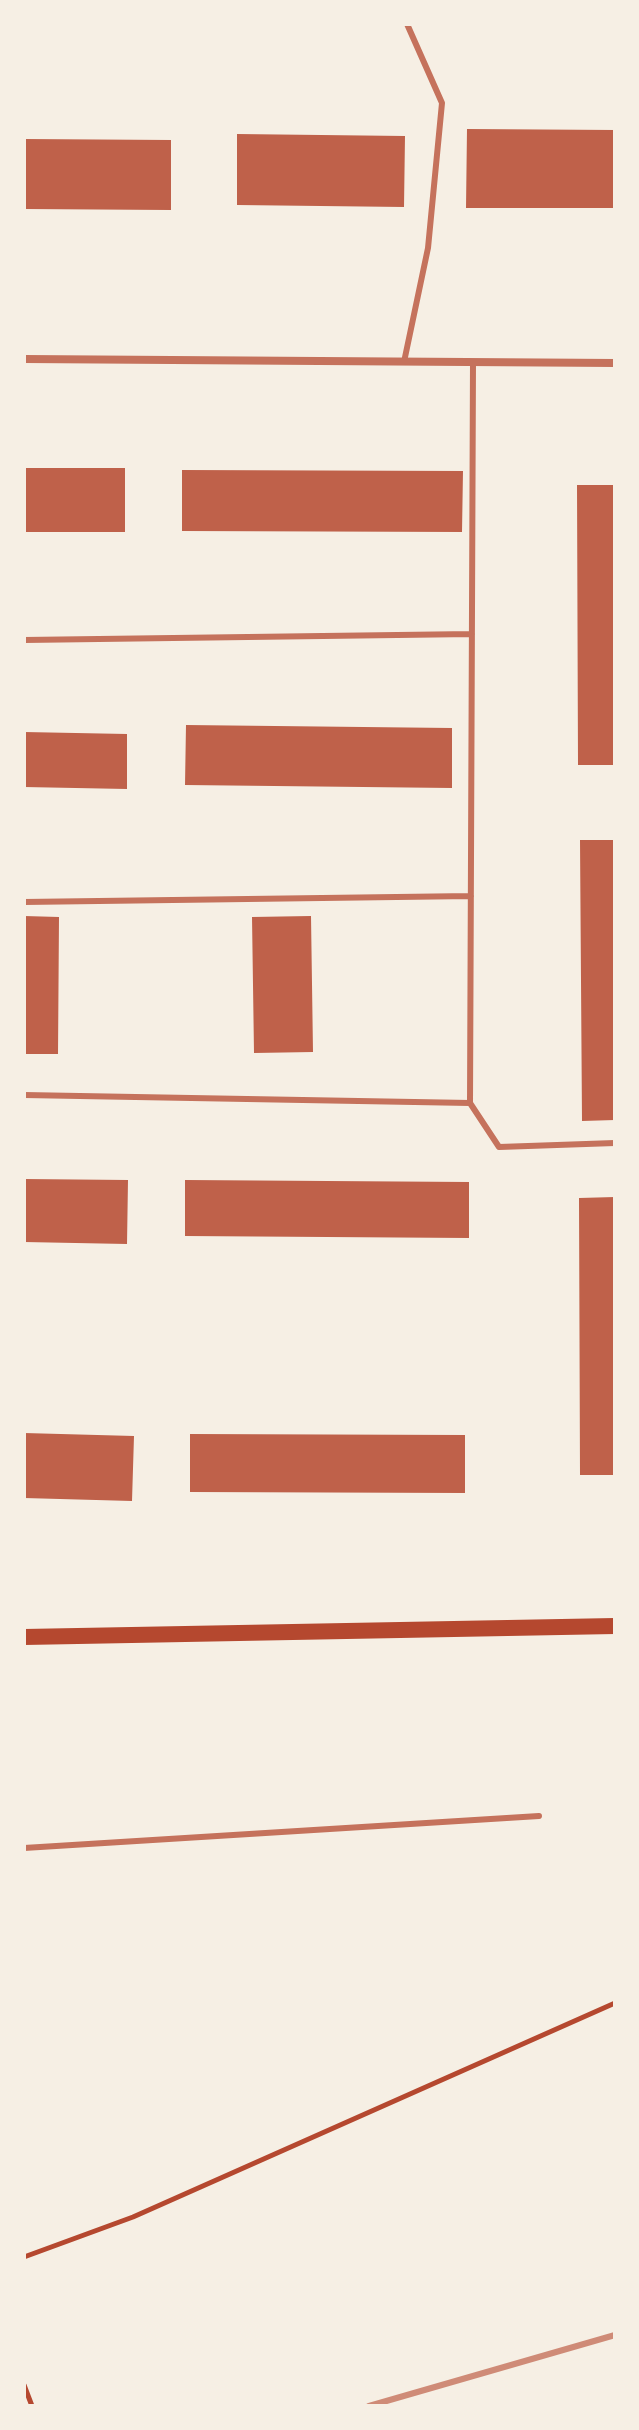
<!DOCTYPE html>
<style>
body{margin:0}
#map{position:relative;width:639px;height:2430px;overflow:hidden;background:#f6efe4;font-family:"IBM Plex Sans",sans-serif}
canvas{display:block}
.frame{position:absolute;inset:0;border:26px solid #f6efe4;pointer-events:none}
</style>
<div id="map">
<canvas width="639" height="2430"></canvas>
<div class="frame"></div>
</div>
<script>
const ctx = document.querySelector('canvas').getContext('2d');
ctx.lineJoin = 'round';
function paint(path, color) {
  ctx.fillStyle = color;
  ctx.fill(path, 'evenodd');
}
function poly(rows) {
  const path = new Path2D();
  for (const r of rows) {
    path.moveTo(r[0], r[1]);
    for (let i = 2; i < r.length; i += 2) path.lineTo(r[i], r[i + 1]);
  }
  return path;
}
function strokePath(path, color, width, dash) {
  ctx.strokeStyle = color;
  ctx.lineWidth = width;
  ctx.lineCap = dash ? 'butt' : 'round';
  ctx.setLineDash(dash || []);
  ctx.stroke(path);
}
const building = poly([
 [467,129,615,130,615,208,466,208],
 [237,134,405,136,404,207,237,205],
 [24,139,171,140,171,210,24,209],
 [24,468,125,468,125,532,24,532],
 [182,470,463,471,462,532,182,531],
 [577,485,615,485,615,765,578,765],
 [186,725,452,728,452,788,185,785],
 [24,732,127,734,127,789,24,787],
 [580,840,615,840,615,1120,582,1121],
 [24,916,59,917,58,1054,24,1054],
 [311,916,313,1052,254,1053,252,917],
 [24,1179,128,1180,127,1244,24,1242],
 [185,1180,469,1182,469,1238,185,1236],
 [615,1197,615,1475,580,1475,579,1198],
 [24,1433,134,1436,132,1501,24,1498],
 [190,1434,465,1435,465,1493,190,1492]
]);
const path = poly([
 [24,2257,133,2217,615,2003],
 [24,2385,32,2406]
]);
const service = poly([
 [404,362,428,248,442,103,407,24],
 [24,640,472,634],
 [24,902,471,896],
 [24,1095,470,1103,473,362],
 [470,1103,499,1147,615,1143],
 [24,1848,539,1816]
]);
const minor = poly([
 [24,359,615,363]
]);
const secondary = poly([
 [24,1637,615,1626]
]);
const rail = poly([
 [369,2406,615,2335]
]);
paint(building, '#bf614a');
strokePath(path, '#b5482f', 5);
strokePath(service, '#c5725c', 6);
strokePath(minor, '#c5725c', 8);
strokePath(secondary, '#b5482f', 16);
strokePath(rail, '#cf8b77', 6);
</script>
